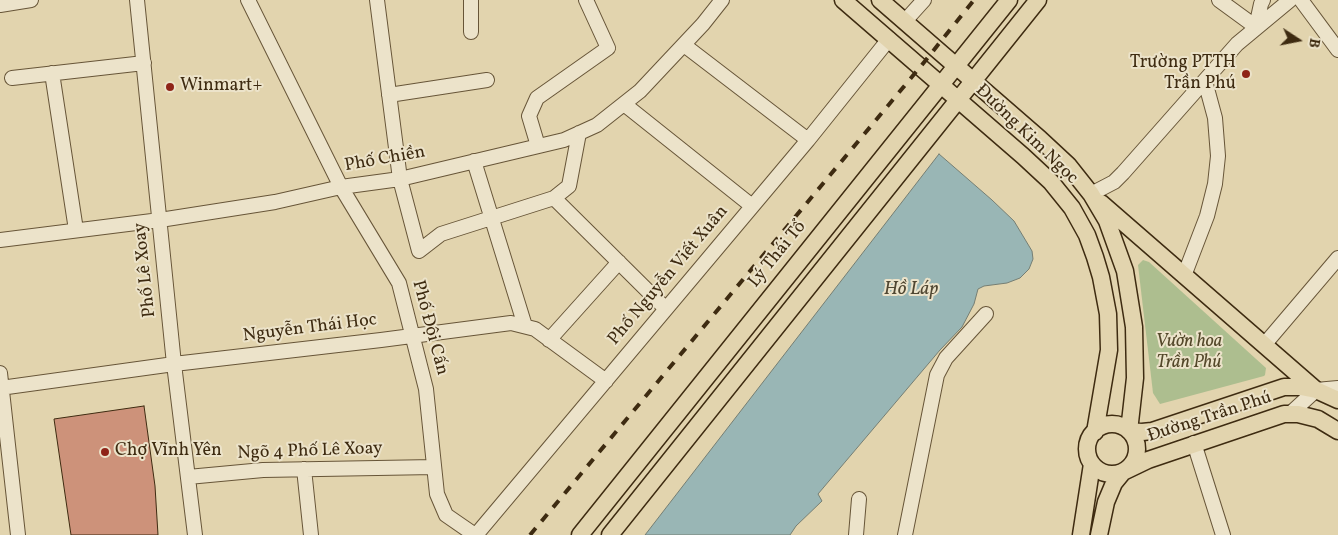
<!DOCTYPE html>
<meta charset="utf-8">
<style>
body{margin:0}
#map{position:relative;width:1338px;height:535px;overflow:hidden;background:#e2d4ae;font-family:Vollkorn,serif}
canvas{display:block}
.north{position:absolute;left:1273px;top:15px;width:50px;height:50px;-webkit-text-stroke:4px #ece3ca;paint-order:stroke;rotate:101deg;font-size:14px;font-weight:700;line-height:20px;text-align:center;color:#3e2b11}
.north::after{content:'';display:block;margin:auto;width:18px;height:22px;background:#3e2b11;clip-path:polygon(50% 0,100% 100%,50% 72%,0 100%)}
</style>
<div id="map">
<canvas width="1338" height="535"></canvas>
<div class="north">B</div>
</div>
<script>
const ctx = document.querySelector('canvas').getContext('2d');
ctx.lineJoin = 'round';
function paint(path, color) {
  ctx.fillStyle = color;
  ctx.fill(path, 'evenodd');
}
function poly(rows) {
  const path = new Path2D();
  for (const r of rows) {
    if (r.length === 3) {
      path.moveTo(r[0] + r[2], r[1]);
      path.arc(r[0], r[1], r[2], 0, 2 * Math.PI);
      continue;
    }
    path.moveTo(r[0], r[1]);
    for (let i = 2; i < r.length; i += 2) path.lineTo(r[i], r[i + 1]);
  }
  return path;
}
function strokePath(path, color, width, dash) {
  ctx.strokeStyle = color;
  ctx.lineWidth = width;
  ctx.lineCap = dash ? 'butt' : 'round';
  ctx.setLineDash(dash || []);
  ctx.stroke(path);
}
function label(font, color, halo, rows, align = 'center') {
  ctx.font = font + ' Vollkorn,serif';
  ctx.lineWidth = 4;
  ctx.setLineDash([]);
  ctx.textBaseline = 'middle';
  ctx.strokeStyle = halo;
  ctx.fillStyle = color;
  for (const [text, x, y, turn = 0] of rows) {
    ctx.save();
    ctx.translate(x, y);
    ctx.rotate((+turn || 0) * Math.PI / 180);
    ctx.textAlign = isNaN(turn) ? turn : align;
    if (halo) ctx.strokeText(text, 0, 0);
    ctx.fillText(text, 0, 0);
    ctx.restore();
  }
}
const green = poly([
 [1143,260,1149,262,1266,368,1265,375,1264,376,1160,404,1153,393,1138,265]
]);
const water = poly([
 [939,154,992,200,1014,221,1032,251,1033,259,1029,269,1020,278,1007,283,984,286,978,289,974,304,962,327,940,350,818,494,822,501,796,526,790,535,645,535,939,154]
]);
const building = poly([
 [144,406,155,486,158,535,71,535,54,419,144,406]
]);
const minor = poly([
 [137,0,174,364,195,535],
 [248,0,341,187,399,283,426,389,437,494,446,515,475,535],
 [377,0,400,179,419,251,441,234,554,198,569,186,579,133],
 [471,0,471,32],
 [1219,0,1256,27,1261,4,1263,0],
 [1301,0,1338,50],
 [0,5,31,0],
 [905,21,924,0],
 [684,45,808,140],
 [52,73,76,230],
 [12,78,144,63],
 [389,95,487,80],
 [624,104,752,206],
 [538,146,529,116,537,98,608,48,586,0],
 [474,161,525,326],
 [1091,194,1114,182,1123,173,1237,44,1290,0],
 [554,198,666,309],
 [0,240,160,220,275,202,341,187,400,179,564,140,597,125,640,91,703,24,722,0],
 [1184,276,1207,216,1215,184,1218,156,1215,118,1205,81],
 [549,340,619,262],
 [1264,345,1338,258],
 [0,373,18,535],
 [0,388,174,364,381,340,511,323,535,329,606,381],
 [1291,413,1316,390,1338,388],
 [1194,443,1223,535],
 [304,469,311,535],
 [188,477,263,470,434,467],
 [476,535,808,140,889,39],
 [856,535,859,499],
 [905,535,937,375,946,358,986,314]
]);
const major = poly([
 [843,0,1023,156,1051,182,1072,208,1087,235,1095,257,1101,277,1108,314,1109,350,1095,432],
 [880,0,1040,139,1068,165,1091,194,1107,221,1125,271,1134,327,1135,378,1129,431,1142,432,1152,431,1284,387,1301,387,1316,390,1338,400],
 [1101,203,1316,390],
 [1112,449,25],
 [580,535,1009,0],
 [610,535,1038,0],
 [1081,535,1092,464],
 [1099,535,1106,502,1114,483,1123,472,1148,460,1284,414,1298,414,1318,419,1338,431]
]);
const rail = poly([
 [530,535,921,66,974,0]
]);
const markers = [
 [1246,74,5,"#8f2418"],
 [170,87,5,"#8f2418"],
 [105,452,5,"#8f2418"]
];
const poiNames = [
 ["Trường PTTH",1236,64,"right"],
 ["Trần Phú",1236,85,"right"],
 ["Winmart+",180,87],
 ["Chợ Vĩnh Yên",115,452]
];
const streetNames = [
 ["Đường Kim Ngọc",1026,135,44],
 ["Phố Chiền",385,160,-10],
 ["Lý Thái Tổ",778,255,-51],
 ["Phố Lê Xoay",146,270,-96],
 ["Phố Nguyễn Viết Xuân",669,276,-50],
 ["Phố Đội Cấn",429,328,75],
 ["Nguyễn Thái Học",310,329,-7],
 ["Đường Trần Phú",1210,418,-18],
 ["Ngõ 4 Phố Lê Xoay",310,452,-2]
];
const parkNames = [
 ["Vườn hoa",1189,343],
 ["Trần Phú",1189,364]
];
const waterNames = [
 ["Hồ Láp",911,291]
];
paint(green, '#adbe8f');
paint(water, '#99b6b5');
strokePath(water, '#757e73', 1);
paint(building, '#cd927a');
strokePath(building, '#3e2b11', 1);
strokePath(minor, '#675538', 16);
strokePath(major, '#3e2b11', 19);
strokePath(minor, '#ece3ca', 14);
strokePath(major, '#e2d4ae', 16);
strokePath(rail, '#3e2b11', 4, [9, 9]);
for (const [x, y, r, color] of markers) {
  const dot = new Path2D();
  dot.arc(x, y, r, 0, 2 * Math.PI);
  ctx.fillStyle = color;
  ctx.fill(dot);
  strokePath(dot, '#ece3ca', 2);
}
label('18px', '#3e2b11', '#ece3ca', poiNames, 'left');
label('18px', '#3e2b11', '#ece3ca', streetNames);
label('italic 18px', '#54482a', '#ece3ca', parkNames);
label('italic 19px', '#504732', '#ece3ca', waterNames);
</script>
